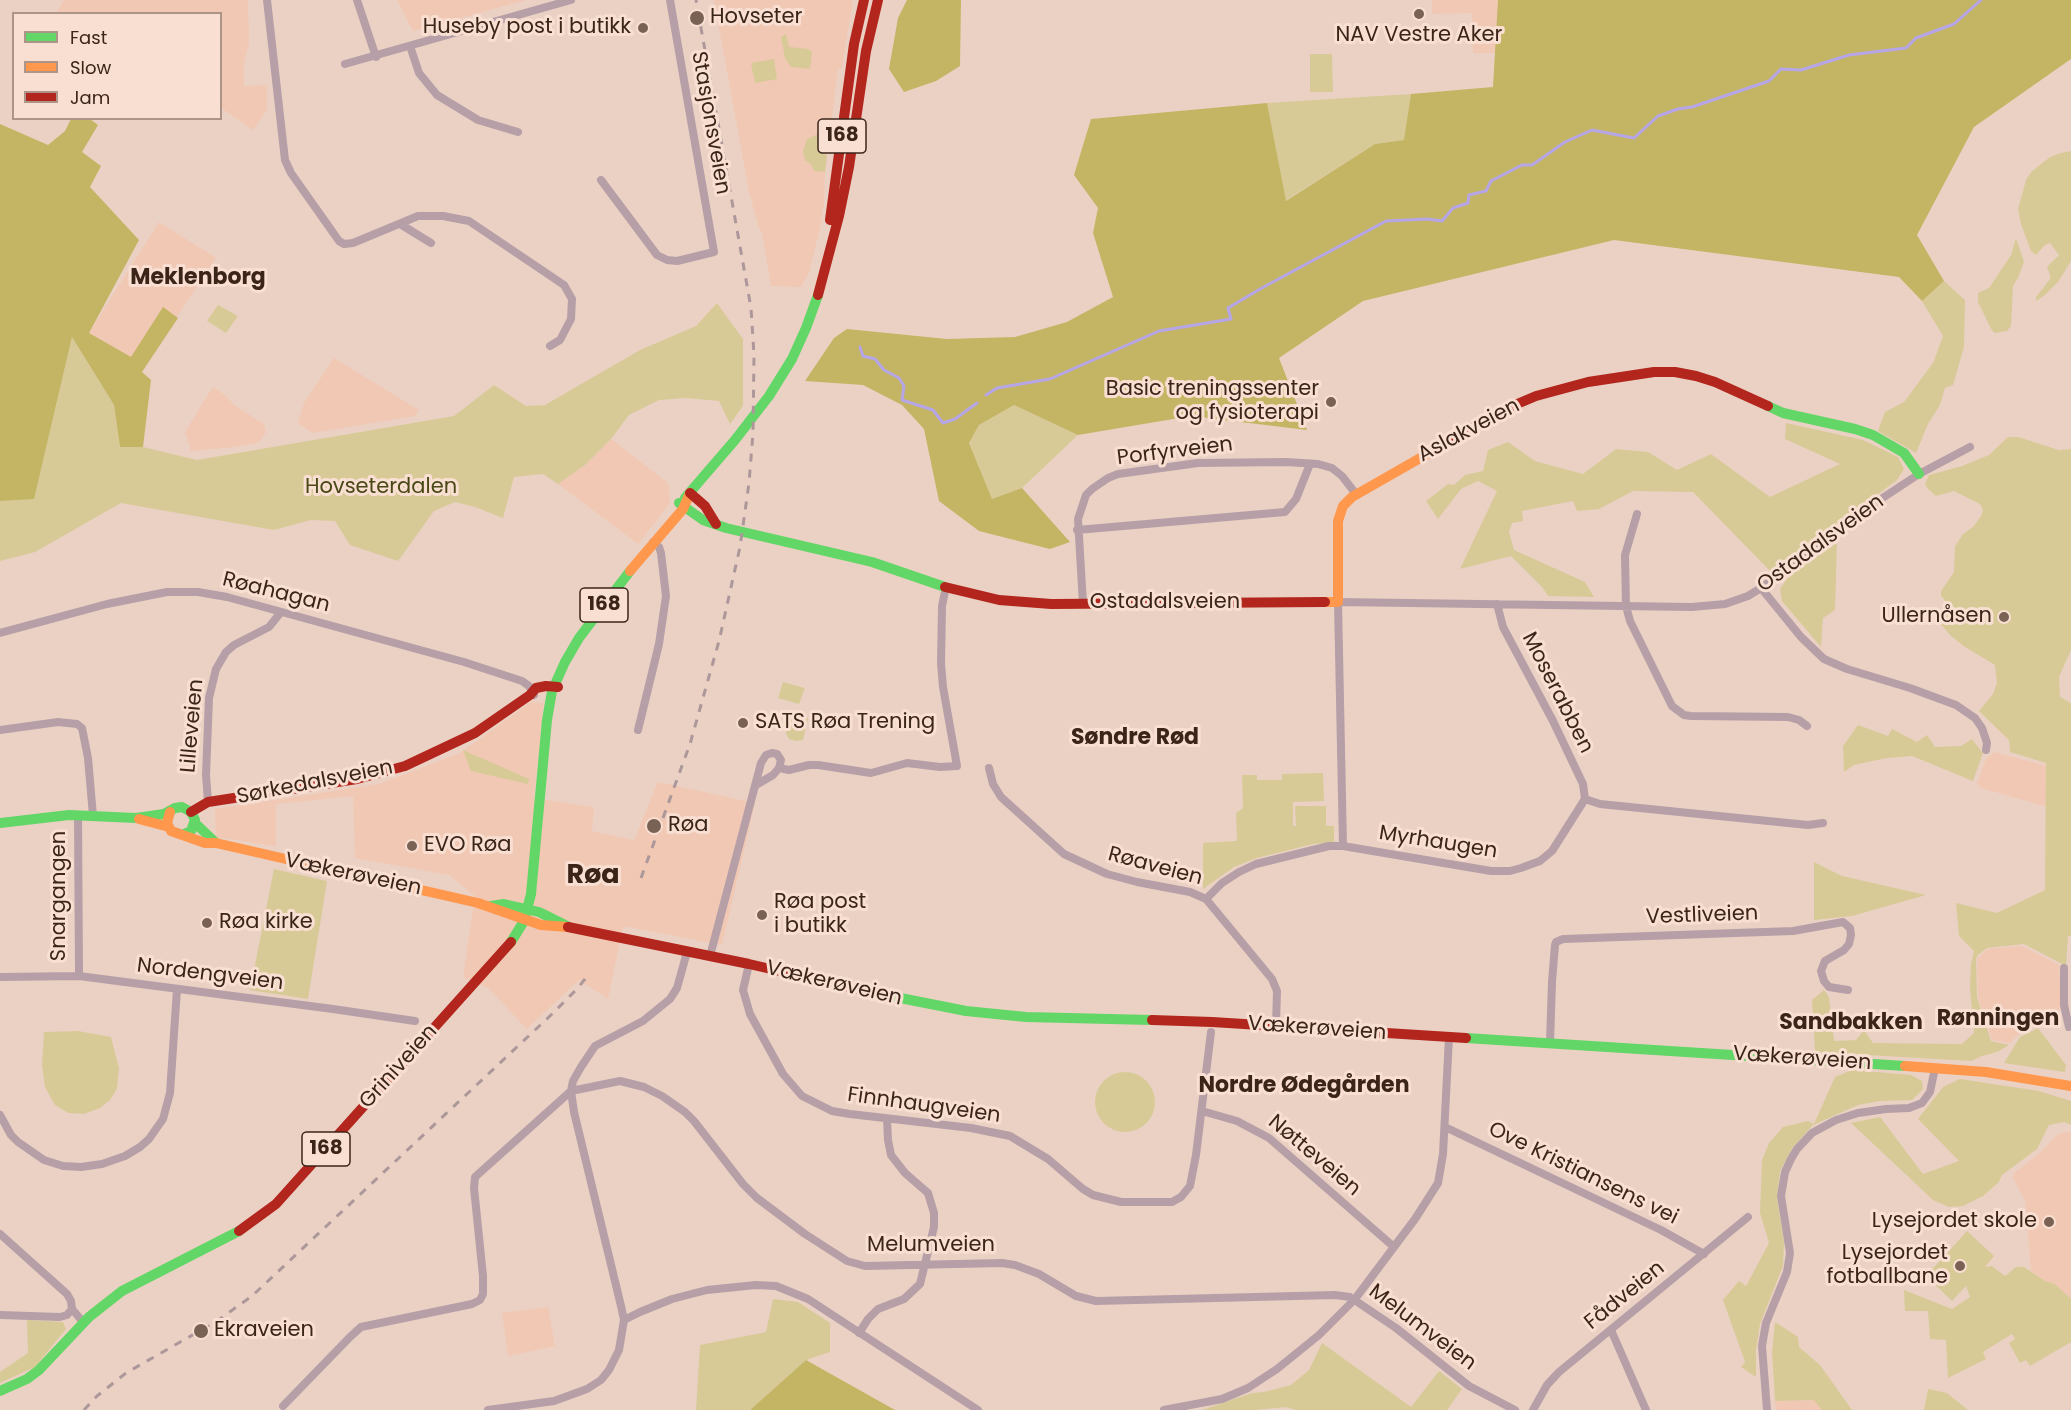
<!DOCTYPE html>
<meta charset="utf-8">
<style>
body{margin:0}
#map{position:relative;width:2071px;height:1410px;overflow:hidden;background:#ebd1c4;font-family:Poppins,sans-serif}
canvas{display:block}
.legend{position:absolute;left:12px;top:12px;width:210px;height:108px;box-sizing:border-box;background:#f8dfd2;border:2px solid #ac9488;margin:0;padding:8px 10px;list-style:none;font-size:18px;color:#3b2418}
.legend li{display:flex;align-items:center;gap:12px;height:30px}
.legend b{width:30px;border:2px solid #ac9488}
</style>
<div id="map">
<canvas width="2071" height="1410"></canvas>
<ul class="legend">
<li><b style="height:8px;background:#63d668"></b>Fast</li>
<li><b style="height:8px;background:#ff974d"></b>Slow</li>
<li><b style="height:8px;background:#b3261e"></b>Jam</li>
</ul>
</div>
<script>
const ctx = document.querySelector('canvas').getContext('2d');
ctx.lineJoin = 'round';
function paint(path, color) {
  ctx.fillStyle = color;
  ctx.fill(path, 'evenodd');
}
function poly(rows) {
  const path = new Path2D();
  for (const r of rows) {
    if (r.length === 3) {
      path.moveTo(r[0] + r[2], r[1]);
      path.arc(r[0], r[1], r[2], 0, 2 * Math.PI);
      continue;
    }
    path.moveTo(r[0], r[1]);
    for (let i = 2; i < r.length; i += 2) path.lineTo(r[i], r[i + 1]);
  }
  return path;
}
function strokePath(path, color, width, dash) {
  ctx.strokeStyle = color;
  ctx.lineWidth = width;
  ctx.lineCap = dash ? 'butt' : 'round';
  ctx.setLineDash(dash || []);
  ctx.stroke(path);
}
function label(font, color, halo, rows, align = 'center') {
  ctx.font = font + ' Poppins,sans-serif';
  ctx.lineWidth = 6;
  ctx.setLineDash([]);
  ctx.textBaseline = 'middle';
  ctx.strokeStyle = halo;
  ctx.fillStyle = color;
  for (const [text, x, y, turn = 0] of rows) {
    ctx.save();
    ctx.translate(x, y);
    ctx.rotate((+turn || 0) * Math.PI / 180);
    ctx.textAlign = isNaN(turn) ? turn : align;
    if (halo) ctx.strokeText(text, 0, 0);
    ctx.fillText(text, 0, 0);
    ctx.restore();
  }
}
const built = poly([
 [64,0,248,0,249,43,244,63,244,86,267,85,267,110,253,130,221,108,220,14,56,13],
 [397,0,526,0,413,31],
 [714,0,853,0,842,68,838,70,825,173,824,202,819,232,809,273,801,287,771,286,762,233,758,225,749,192],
 [1432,0,1498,0,1496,53,1473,53,1472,13,1432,14],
 [159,222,216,258,138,375,85,339],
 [334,358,419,410,415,416,313,433,298,423,304,403],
 [213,387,225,395,234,405,264,424,266,432,261,440,256,443,234,447,191,451,185,432],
 [611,439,668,483,670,503,638,544,558,484,585,465],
 [531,702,544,703,534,798,594,807,592,831,634,840,658,782,755,803,722,945,623,926,608,999,579,980,527,1029,488,988,463,977,475,896,449,875,355,858,353,796,276,804,276,846,216,837,215,809,379,784,460,753],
 [1994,752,2051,767,2062,811,1981,788,1977,783,1986,759],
 [2022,946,2059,965,2061,1009,2026,1027,2010,1043,1992,1040,1978,997,1977,959,1988,949],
 [2066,1132,2071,1132,2071,1299,2055,1284,2045,1281,2031,1271,2025,1200,2013,1178,2014,1173,2038,1155,2058,1134],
 [548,1307,555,1346,508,1356,502,1313],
 [1815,1400,1824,1410,1776,1410,1775,1401]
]);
const green = poly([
 [786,34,789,47,808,49,812,52,810,69,791,67,785,58,781,37],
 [1310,54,1332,54,1333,92,1310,92],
 [774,59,777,79,755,83,751,63],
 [1411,94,1405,140,1375,144,1285,201,1267,103],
 [818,134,824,138,824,154,827,156,825,172,814,171,811,164,805,160,803,151,807,139],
 [2071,151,2071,261,2058,282,2045,295,2036,301,2036,297,2050,279,2050,275,2047,267,2059,255,2050,243,2045,245,2036,255,2031,251,2021,224,2018,209,2026,180,2031,172,2050,157,2061,153],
 [2016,238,2024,262,2018,278,2013,286,2011,326,2007,331,1995,333,1991,329,1978,302,1978,293,1989,288,2011,255],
 [1944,281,1965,300,1964,347,1953,385,1945,388,1940,405,1928,424,1916,453,1878,431,1885,412,1904,402,1933,363,1943,336,1922,301],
 [717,303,743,339,743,406,730,424,719,401,686,398,659,400,629,415,611,439,585,465,558,484,543,474,514,477,503,518,475,507,455,502,434,511,398,561,350,545,335,521,311,520,274,530,121,503,35,552,0,561,0,501,34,498,72,337,114,405,120,447,143,447,197,460,454,416,494,385,526,406,545,405,640,350,696,326],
 [218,305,238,316,226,333,207,321],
 [1014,405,1078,435,1022,488,992,500,969,443,979,425],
 [1786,423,1863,440,1898,457,1904,469,1897,480,1772,573,1693,492,1633,491,1599,509,1577,511,1573,501,1522,511,1523,521,1512,523,1509,532,1514,550,1585,582,1594,597,1548,596,1542,587,1511,556,1460,569,1497,491,1478,481,1461,489,1438,519,1426,501,1448,484,1454,485,1465,475,1483,471,1488,450,1508,442,1535,461,1583,474,1616,449,1648,452,1677,470,1711,454,1770,497,1840,464,1785,439],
 [2008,437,2018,437,2059,450,2071,449,2071,650,2059,677,2060,697,2071,703,2071,936,2068,936,2066,966,2024,944,1987,948,1978,955,1976,959,1977,997,1991,1041,2009,1045,1997,1052,1982,1056,1971,1061,1815,1052,1812,1000,1824,990,1829,997,1834,1041,1856,1040,1864,1030,1873,1043,1962,1044,1974,1033,1970,988,1971,964,1974,951,1959,936,1956,903,1997,913,2045,890,2046,763,2010,752,2009,740,1979,711,1993,694,1997,683,1995,665,1965,647,1950,635,1940,623,1951,607,1941,596,1941,591,1954,572,1955,546,1963,534,1973,527,1981,516,1983,510,1980,504,1954,491,1936,496,1928,489,1925,484,1929,475,1962,466,1989,455],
 [1837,543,1835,610,1823,618,1821,647,1782,601,1780,589,1786,580,1802,566],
 [783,682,805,688,799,704,778,698],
 [799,712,808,718,803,740,796,741,789,739,786,733,790,716,792,714],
 [1858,725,1888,736,1892,729,1917,742,1927,735,1935,747,1961,746,1972,739,1983,753,1973,781,1912,756,1887,758,1854,765,1844,772,1843,746],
 [463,750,529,779,528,784,471,771],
 [1323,773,1324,801,1293,802,1293,826,1296,826,1295,806,1326,806,1326,826,1334,826,1334,842,1313,844,1257,858,1234,867,1203,889,1203,843,1237,841,1236,813,1243,808,1242,775,1257,775,1257,780,1282,780,1282,774],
 [1814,862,1842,876,1926,895,1852,916,1814,920],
 [274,869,327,881,308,999,250,990],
 [2038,1028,2066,1065,2065,1072,2004,1063,2020,1037],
 [78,1031,111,1037,119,1068,117,1089,110,1100,100,1108,84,1114,68,1113,55,1105,45,1087,42,1065,44,1032],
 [1852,1070,1911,1075,1922,1081,1923,1089,1912,1100,1880,1101,1858,1105,1813,1125,1793,1147,1780,1171,1777,1198,1784,1243,1783,1266,1760,1324,1756,1350,1756,1377,1741,1367,1745,1362,1723,1300,1739,1281,1746,1286,1769,1243,1760,1213,1762,1160,1769,1143,1783,1127,1808,1121,1814,1124,1835,1077],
 [1125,1102,30],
 [1960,1079,2039,1091,2071,1101,2071,1125,2064,1122,2049,1125,2037,1149,2002,1175,1999,1182,1983,1196,1963,1206,1949,1207,1933,1200,1851,1123,1880,1117,1923,1174,1959,1161,1918,1119,1943,1087],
 [1967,1231,1994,1256,1985,1267,1992,1266,2005,1276,2016,1267,2024,1267,2045,1281,2055,1284,2071,1299,2071,1342,2030,1366,2026,1360,2020,1363,2009,1343,2015,1339,2012,1334,1983,1352,1986,1359,1948,1378,1946,1340,1930,1339,1928,1311,1905,1311,1904,1290,1952,1309,1970,1297,1966,1286,1952,1301,1926,1276],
 [773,1299,798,1302,830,1323,830,1352,806,1360,750,1410,696,1410,700,1345,766,1332],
 [27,1320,63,1322,66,1329,35,1367,0,1383,0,1372,28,1353],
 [1775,1322,1798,1337,1799,1347,1820,1365,1852,1410,1822,1410,1814,1400,1775,1401,1772,1352],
 [1322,1343,1411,1407,1439,1371,1462,1389,1447,1410,1296,1410,1286,1407,1256,1410,1202,1410,1252,1393,1264,1392,1291,1385,1309,1370],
 [1928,1389,1947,1393,1968,1410,1924,1410]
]);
const forest = poly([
 [907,0,961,0,960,66,936,81,904,92,889,69,898,18],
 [1498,0,2071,0,2071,59,1974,127,1917,235,1944,281,1922,301,1899,277,1614,240,1363,301,1279,358,1307,430,1191,416,1078,435,1014,405,979,425,969,443,992,499,1022,488,1070,542,1050,549,979,531,939,501,924,429,902,405,863,385,805,381,834,338,847,329,947,339,1015,337,1067,322,1113,297,1093,233,1098,208,1074,175,1091,119,1267,103,1286,201,1375,144,1404,140,1411,94,1493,87],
 [71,119,90,119,98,125,82,152,101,166,90,187,139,240,89,333,131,357,163,307,178,318,142,372,151,380,143,447,120,447,114,405,72,337,34,499,0,501,0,124,48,145,65,131],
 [806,1360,895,1410,750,1410]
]);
const stream = poly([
 [860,347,863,356,875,359,884,370,899,378,904,386,902,400,933,410,943,423,955,419,977,403],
 [986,395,997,388,1050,379,1159,331,1231,319,1228,308,1260,289,1386,221,1427,219,1442,221,1453,208,1468,203,1469,195,1486,191,1491,181,1522,165,1532,165,1565,142,1592,130,1634,138,1658,116,1678,109,1692,107,1769,81,1781,69,1801,70,1849,55,1906,48,1916,38,1954,24,1981,0]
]);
const street = poly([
 [267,0,285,160,291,173,339,241,344,244,353,243,418,216,443,216,469,221,564,285,572,299,571,319,560,340,550,346],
 [357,0,376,57],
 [410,46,419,73,437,95,478,120,518,132],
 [345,64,571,0],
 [601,180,657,255,667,260,677,261,714,252,670,0],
 [400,224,431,243],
 [1637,514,1625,555,1626,606,1630,621,1672,706,1684,715,1691,716,1788,717,1799,720,1807,726],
 [1077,530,1285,512,1296,499,1310,464],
 [1761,588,1801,637,1824,659,1847,669,1910,688,1956,705,1975,718,1982,728,1987,743,1986,750],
 [1083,604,1078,519,1086,495,1092,489,1108,478,1118,474,1198,463,1286,462,1318,464,1332,468,1342,476,1356,494],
 [1497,604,1503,627,1553,721,1583,784,1585,799],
 [0,633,107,604,167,592,198,592,227,597,464,662,522,681,529,686,534,695],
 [0,730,58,722,77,724,82,728,88,758,93,816],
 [638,730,659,644,666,596,661,553,659,547,653,542],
 [779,768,789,770,809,765,818,765,871,773,907,763,940,767,957,766,943,687,941,663,942,606,946,587],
 [989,768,993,784,1001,797,1064,854,1107,874,1137,882,1190,892,1206,899,1272,979,1277,991,1276,1026],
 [1585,799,1600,804,1808,825,1823,823],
 [208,802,206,775,209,698,216,669,226,652,234,645,269,627,281,612],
 [78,815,79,976],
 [1343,846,1338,602,1692,607,1725,604,1748,596,1761,588,1878,501,1919,474,1970,447],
 [1206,899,1222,883,1239,872,1256,864,1329,846,1343,846,1491,871,1510,871,1521,868,1540,861,1552,851,1585,799],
 [710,956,761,763,766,755,772,753,777,754,781,760,779,768,773,775,756,785],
 [749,964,743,990,750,1014,783,1074,802,1096,832,1111,850,1114,971,1128,1010,1136,1048,1159,1083,1189,1093,1195,1121,1202,1172,1202,1181,1197,1190,1186,1196,1155,1211,1032],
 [2064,968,2064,1005,2069,1027],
 [0,977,79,976,333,1009,415,1021],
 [1550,1043,1552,982,1555,945,1556,942,1563,939,1793,931,1843,922,1850,928,1851,935,1849,944,1844,950,1825,961,1821,971,1824,981,1829,987,1848,990],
 [1202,1111,1237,1121,1269,1138,1394,1247],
 [0,1115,11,1135,18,1142,44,1160,63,1166,81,1167,102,1164,125,1156,140,1147,149,1139,163,1119,170,1093,177,989],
 [1445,1127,1661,1230,1704,1254],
 [0,1234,67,1294,71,1301,72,1309,83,1322],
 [0,1315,60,1317,67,1315,72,1309],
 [624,1320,640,1312,672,1299,707,1290,756,1285,776,1286,808,1299,978,1410],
 [1611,1330,1646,1410],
 [859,1333,868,1319,878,1309,904,1299,920,1284,934,1227,934,1213,928,1193,905,1173,891,1155,888,1140,887,1119],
 [283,1406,350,1337,361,1327,472,1304,480,1300,483,1294,483,1276,474,1188,475,1177,571,1091,620,1081,644,1087,662,1096,685,1112,694,1121,743,1184,757,1198,805,1234,847,1261,865,1266,1002,1263,1015,1265,1039,1274,1076,1296,1096,1301,1335,1295,1350,1297,1396,1328,1469,1386,1515,1410],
 [488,1410,554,1401,587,1389,601,1380,609,1370,619,1350,624,1320,621,1306,574,1112,571,1091,573,1081,581,1067,595,1046,643,1021,670,999,677,988,687,952],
 [1164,1410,1222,1399,1248,1388,1277,1369,1319,1335,1355,1299,1415,1219,1438,1183,1443,1154,1449,1037],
 [1533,1410,1547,1385,1559,1372,1748,1217],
 [1767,1410,1762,1346,1766,1323,1787,1272,1790,1253,1781,1196,1785,1172,1791,1159,1797,1149,1812,1133,1836,1120,1858,1113,1886,1109,1909,1108,1922,1103,1930,1092,1935,1068]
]);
const fast = poly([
 [1768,406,1783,413,1855,429,1873,435,1904,453,1919,474],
 [685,498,735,440,769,396,792,359,806,328,818,295],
 [679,503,703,520,726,528,872,562,945,587],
 [0,823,69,815,136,818,164,814,175,808,182,807,191,812,195,820,191,831,184,834],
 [195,823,216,843],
 [491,906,504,904,539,912,569,927],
 [511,942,524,921,531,894,547,720,552,691,565,662,579,638,630,571],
 [875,993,966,1011,1026,1017,1152,1020],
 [1466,1038,1905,1066],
 [0,1391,27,1379,39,1370,89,1317,122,1291,239,1231]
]);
const slow = poly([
 [630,571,683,509,690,493],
 [1325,602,1338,602,1338,521,1343,506,1352,497,1450,441],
 [170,812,167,823,171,831,205,843,216,843,478,903,541,925,568,927],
 [139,819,169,827],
 [1905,1066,1986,1072,2071,1086]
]);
const jam = poly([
 [830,220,854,44,864,0],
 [818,295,839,216,849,167,866,51,878,0],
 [1450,441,1510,407,1536,396,1588,382,1654,372,1675,372,1696,376,1715,382,1768,406],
 [690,493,705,506,716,524],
 [945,587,999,600,1051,604,1325,602],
 [191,812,208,802,357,779,405,766,475,733,530,695,536,688,546,686,558,687],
 [568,927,749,964,875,993],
 [1152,1020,1212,1022,1466,1038],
 [239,1231,276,1204,511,942]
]);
const rail = poly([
 [641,878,690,744,719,641,740,547,749,483,753,433,754,355,751,308,696,0],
 [84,1410,97,1396,126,1373,217,1321,252,1296,551,1015,578,988,588,975]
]);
const markers = [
 [1419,14,6,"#796154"],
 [697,18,8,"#796154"],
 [643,28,6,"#796154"],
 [1331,402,6,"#796154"],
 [2004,617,6,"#796154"],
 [743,723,6,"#796154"],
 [654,826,8,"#796154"],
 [412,846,6,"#796154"],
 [762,915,6,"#796154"],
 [207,923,6,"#796154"],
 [2049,1222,6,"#796154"],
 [1960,1266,6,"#796154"],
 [201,1331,8,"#796154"]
];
const shields = [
 [842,136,48],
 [604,605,48],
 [326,1149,48]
];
const shieldNames = [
 ["168",842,136],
 ["168",604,605],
 ["168",326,1149]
];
const poiNames = [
 ["Hovseter",710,18],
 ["Huseby post i butikk",631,28,"right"],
 ["NAV Vestre Aker",1419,36,"center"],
 ["Basic treningssenter",1319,390,"right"],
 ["og fysioterapi",1319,414,"right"],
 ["Ullernåsen",1992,617,"right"],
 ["SATS Røa Trening",755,723],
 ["Røa",668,826],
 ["EVO Røa",424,846],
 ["Røa post",774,903],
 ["i butikk",774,927],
 ["Røa kirke",219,923],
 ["Lysejordet skole",2037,1222,"right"],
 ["Lysejordet",1948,1254,"right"],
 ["fotballbane",1948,1278,"right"],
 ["Ekraveien",214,1331]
];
const streetNames = [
 ["Stasjonsveien",710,123,80],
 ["Aslakveien",1469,431,-28],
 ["Porfyrveien",1175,452,-7],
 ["Ostadalsveien",1821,544,-36],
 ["Røahagan",276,593,14],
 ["Ostadalsveien",1165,603],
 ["Moserabben",1557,693,63],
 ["Lilleveien",193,726,-85],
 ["Sørkedalsveien",315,783,-11],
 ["Myrhaugen",1438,843,9],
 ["Røaveien",1155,867,15],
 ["Vækerøveien",353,875,12],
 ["Snargangen",60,896,-90],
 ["Vestliveien",1702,916,-2],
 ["Nordengveien",210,975,7],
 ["Vækerøveien",834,984,13],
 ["Vækerøveien",1317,1029,4],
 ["Vækerøveien",1802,1059,4],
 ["Griniveien",399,1067,-48],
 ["Finnhaugveien",924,1106,8],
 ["Nøtteveien",1314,1156,40],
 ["Ove Kristiansens vei",1583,1174,26],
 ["Melumveien",931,1246],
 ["Fådveien",1625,1296,-39],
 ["Melumveien",1422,1328,37]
];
const parkNames = [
 ["Hovseterdalen",381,488]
];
const neighbourhoodNames = [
 ["Meklenborg",198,278],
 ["Søndre Rød",1135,738],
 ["Rønningen",1998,1019],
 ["Sandbakken",1851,1023],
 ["Nordre Ødegården",1304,1086]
];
const districtNames = [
 ["Røa",593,876]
];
paint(built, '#f1c8b3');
paint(green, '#d7ca97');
paint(forest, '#c3b563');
strokePath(stream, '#b6a6e8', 3);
strokePath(street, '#b69fa7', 8);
strokePath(fast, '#63d668', 10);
strokePath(slow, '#ff974d', 10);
strokePath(jam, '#b3261e', 10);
strokePath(rail, '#ac989a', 3, [8, 8]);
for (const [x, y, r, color] of markers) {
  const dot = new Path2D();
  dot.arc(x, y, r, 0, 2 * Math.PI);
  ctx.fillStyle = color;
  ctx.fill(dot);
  strokePath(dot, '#f8dfd2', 2);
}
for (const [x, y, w] of shields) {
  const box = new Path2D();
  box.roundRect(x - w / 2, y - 17, w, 34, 4.5);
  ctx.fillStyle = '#f8dfd2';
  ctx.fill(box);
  strokePath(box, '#3b2418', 1.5);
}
label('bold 20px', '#3b2418', null, shieldNames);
label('21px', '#3b2418', '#f8dfd2', poiNames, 'left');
label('21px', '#3b2418', '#f8dfd2', streetNames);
label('21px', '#494816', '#f8dfd2', parkNames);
label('bold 22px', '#3b2418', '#f8dfd2', neighbourhoodNames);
label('bold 27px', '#3b2418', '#f8dfd2', districtNames);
</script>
